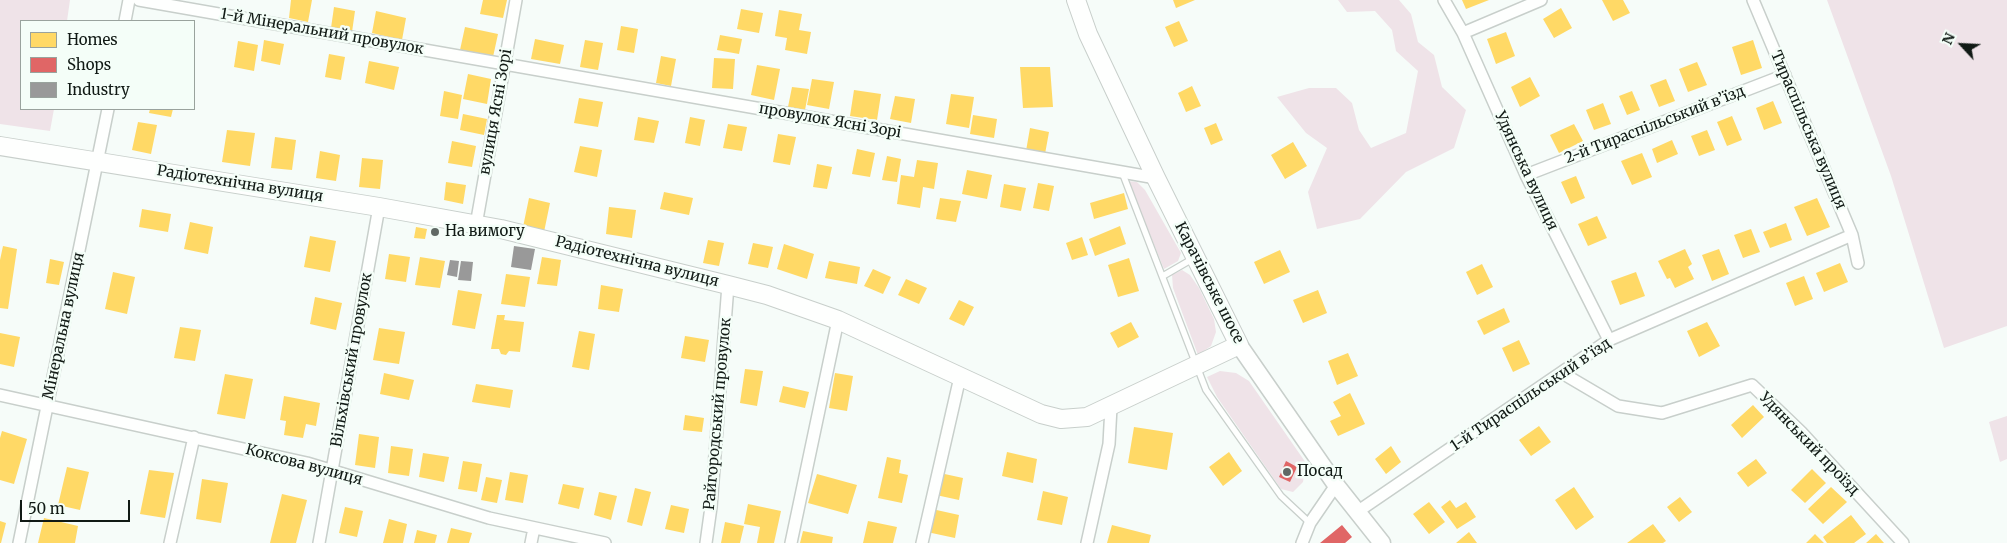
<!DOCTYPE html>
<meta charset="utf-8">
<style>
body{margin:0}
#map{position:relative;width:2007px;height:543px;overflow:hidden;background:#f6fcf9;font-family:Merriweather,serif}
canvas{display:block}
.legend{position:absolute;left:20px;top:20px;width:175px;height:90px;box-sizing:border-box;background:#f4fef8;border:1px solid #99a39d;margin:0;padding:6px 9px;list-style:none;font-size:15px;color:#111a15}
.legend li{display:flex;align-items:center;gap:10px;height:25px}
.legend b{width:25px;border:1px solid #99a39d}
.north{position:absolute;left:1937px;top:20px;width:50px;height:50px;-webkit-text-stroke:4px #f4fef8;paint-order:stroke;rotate:295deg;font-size:14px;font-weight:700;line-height:20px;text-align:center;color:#111a15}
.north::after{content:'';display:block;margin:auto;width:18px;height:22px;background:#111a15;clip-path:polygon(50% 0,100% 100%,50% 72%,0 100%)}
.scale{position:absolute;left:20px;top:500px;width:110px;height:22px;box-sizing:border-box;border:2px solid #111a15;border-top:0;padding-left:6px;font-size:15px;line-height:18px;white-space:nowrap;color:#111a15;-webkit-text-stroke:4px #f4fef8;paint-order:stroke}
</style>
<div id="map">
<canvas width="2007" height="543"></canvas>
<ul class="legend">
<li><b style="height:14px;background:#ffd966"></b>Homes</li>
<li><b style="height:14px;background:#e06666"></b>Shops</li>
<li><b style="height:14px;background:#999"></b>Industry</li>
</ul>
<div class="north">N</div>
<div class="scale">50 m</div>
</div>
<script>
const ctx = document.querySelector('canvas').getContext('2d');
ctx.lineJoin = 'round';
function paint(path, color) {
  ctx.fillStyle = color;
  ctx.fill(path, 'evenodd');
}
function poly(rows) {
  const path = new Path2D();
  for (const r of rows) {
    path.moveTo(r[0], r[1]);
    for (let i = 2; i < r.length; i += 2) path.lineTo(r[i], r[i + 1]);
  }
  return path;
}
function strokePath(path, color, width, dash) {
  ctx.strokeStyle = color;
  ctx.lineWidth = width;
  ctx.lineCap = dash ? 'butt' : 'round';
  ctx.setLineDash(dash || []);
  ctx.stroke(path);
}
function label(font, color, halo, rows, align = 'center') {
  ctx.font = font + ' Merriweather,serif';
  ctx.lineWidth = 5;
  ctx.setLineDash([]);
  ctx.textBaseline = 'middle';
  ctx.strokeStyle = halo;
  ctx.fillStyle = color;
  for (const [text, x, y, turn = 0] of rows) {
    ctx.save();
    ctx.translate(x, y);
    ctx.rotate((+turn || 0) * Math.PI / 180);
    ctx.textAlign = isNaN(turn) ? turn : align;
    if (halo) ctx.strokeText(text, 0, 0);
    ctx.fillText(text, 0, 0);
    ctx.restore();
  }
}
const green = poly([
 [0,0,70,0,67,21,21,21,21,109,54,109,50,131,0,124],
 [1338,0,1399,0,1411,14,1418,42,1434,55,1442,87,1466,110,1454,148,1406,172,1360,219,1317,229,1308,192,1327,148,1306,133,1277,97,1309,88,1336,88,1352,103,1359,130,1371,148,1406,133,1418,71,1396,51,1392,30,1375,11,1347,12],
 [1827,0,2007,0,2007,326,1944,348,1891,176],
 [1128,181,1137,182,1145,190,1181,253,1178,261,1164,269],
 [1182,270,1190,275,1199,288,1214,319,1216,332,1211,346,1198,355,1173,288,1172,275],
 [1220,371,1236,373,1249,381,1306,463,1303,482,1293,492,1281,489,1217,397,1207,377],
 [2007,416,2007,459,2000,462,1989,422]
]);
const homes = poly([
 [291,0,312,0,308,22,289,18],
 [483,0,507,0,503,18,480,14],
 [1173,0,1195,0,1176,8],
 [1462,0,1489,0,1466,9],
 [1602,0,1623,0,1630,13,1613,21],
 [334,7,355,11,352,32,331,28],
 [1561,8,1572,28,1554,38,1543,19],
 [741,9,763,13,759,33,737,29],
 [779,10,802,14,799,30,811,32,807,54,785,50,787,38,775,36],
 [376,11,406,18,402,40,372,33],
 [1179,21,1188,41,1174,47,1165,27],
 [621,26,638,29,634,53,617,50],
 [465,27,498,34,493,57,460,50],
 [1506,32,1515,56,1496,64,1487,39],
 [720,35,742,39,739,54,717,50],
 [535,39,564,45,560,64,531,59],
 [264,40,284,44,280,65,261,61],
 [585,40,603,43,598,70,580,67],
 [1753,40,1762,68,1741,75,1732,47],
 [238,41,258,45,254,71,234,67],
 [329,54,345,57,341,80,325,77],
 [661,56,676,59,671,86,656,83],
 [714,58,735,59,733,89,712,88],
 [369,61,399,67,394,90,365,83],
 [1697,62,1707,85,1688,92,1679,69],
 [757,65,780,69,774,100,751,95],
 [1020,67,1050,67,1053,107,1023,108],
 [468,74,491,79,487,104,463,99],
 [1530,77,1540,96,1520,107,1511,87],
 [812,79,834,82,829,109,807,105],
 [1666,79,1675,101,1659,107,1650,85],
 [1192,86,1201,106,1186,112,1178,93],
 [792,87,809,89,805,110,788,107],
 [854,90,881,94,877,120,850,116],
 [444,91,462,95,458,119,440,116],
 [1632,91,1640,110,1627,115,1619,96],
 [951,94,974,97,969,128,946,124],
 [895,96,915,99,911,123,890,119],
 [579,98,603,102,598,127,574,123],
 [1773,101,1782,123,1764,130,1756,108],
 [1603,103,1611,124,1594,130,1586,110],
 [150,109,173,109,171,117,149,113],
 [463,114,487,119,484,135,460,130],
 [973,115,997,119,994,138,970,134],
 [1732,116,1742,140,1727,146,1717,122],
 [638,117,659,121,654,143,634,140],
 [690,117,705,120,700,146,685,143],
 [138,122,157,125,151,154,132,150],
 [1216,123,1223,140,1211,145,1204,128],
 [728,124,747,127,742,151,723,148],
 [1574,124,1583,141,1559,153,1550,135],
 [1030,128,1049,132,1045,154,1026,151],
 [227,130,255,133,250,166,222,162],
 [1707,130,1715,150,1699,156,1691,136],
 [778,134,796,137,790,165,773,162],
 [275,137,296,140,292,170,271,168],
 [1672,140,1678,154,1657,163,1652,149],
 [452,141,476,146,472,167,448,163],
 [1293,142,1307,166,1285,179,1271,155],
 [580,146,602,150,597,177,574,172],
 [857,149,875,153,870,177,852,174],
 [320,151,340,155,336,181,316,178],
 [1642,153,1652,177,1632,185,1621,161],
 [887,156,901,159,897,182,882,180],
 [362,158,383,160,380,189,359,187],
 [917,160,938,163,934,189,923,187,920,208,897,204,901,175,914,177],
 [817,164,832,167,827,189,813,187],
 [967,170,992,175,987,199,962,194],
 [1576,176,1585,198,1571,204,1561,182],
 [446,182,466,185,463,204,444,200],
 [1038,183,1054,186,1049,211,1033,208],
 [1004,184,1026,188,1021,211,1000,207],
 [664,192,693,198,689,215,660,209],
 [1124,193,1128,209,1094,219,1090,203],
 [529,198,550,203,544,232,523,227],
 [940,198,961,201,956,222,936,219],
 [1817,198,1830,227,1807,236,1794,207],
 [609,207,636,210,632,238,606,234],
 [142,209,171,214,168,232,139,227],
 [1597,216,1607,238,1588,246,1578,224],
 [190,222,213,227,208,254,184,249],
 [1786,223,1792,240,1770,248,1763,232],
 [1120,226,1126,244,1095,256,1089,239],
 [416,227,427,229,425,239,414,238],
 [1751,229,1760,252,1743,258,1734,235],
 [310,236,336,241,330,272,304,267],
 [1082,237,1088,255,1072,260,1066,243],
 [708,240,724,243,719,266,703,263],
 [753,243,773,247,768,268,748,264],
 [784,244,814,254,807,279,777,269],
 [3,246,17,249,8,309,0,308,0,260],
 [1685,249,1692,264,1688,267,1694,279,1675,288,1670,278,1667,279,1658,261],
 [1719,249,1729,274,1712,281,1702,255],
 [1280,250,1290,272,1264,284,1254,262],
 [389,254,410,257,406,282,385,279],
 [420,257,445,261,440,288,415,285],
 [542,257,561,260,557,286,537,284],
 [1129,258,1139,291,1118,297,1108,265],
 [50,259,64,262,59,285,46,283],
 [829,261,860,267,857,284,825,278],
 [1840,263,1848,282,1824,292,1816,273],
 [1482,264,1493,287,1477,295,1466,272],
 [873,269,891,277,883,294,864,286],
 [113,272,135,277,127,314,105,309],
 [1636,272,1645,296,1620,305,1611,281],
 [506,274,530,277,525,307,501,304],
 [1804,276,1813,299,1795,306,1786,283],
 [906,279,927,288,919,304,898,295],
 [601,285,623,289,619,312,598,309],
 [458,290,482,294,475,329,452,325],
 [1318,290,1327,313,1303,323,1293,300],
 [315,297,342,303,336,330,310,324],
 [959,300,974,307,964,326,949,319],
 [1504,308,1510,322,1484,335,1477,321],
 [497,315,505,315,504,320,524,322,520,352,509,351,506,355,501,354,499,349,491,349],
 [1131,322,1139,337,1118,348,1110,333],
 [1707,322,1720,346,1699,357,1687,331],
 [180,327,201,330,195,361,174,358],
 [379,328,405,332,399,364,373,360],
 [579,331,595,334,589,370,572,367],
 [0,333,20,337,14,367,0,364],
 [685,336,709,340,705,362,681,358],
 [1519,340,1530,364,1513,372,1502,348],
 [1348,353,1358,376,1337,385,1328,361],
 [745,369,763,371,757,406,740,403],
 [384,373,414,380,409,400,380,394],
 [835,373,853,376,847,411,829,408],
 [225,374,253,379,245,419,217,414],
 [476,384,513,390,510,408,472,402],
 [783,386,809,392,805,408,779,402],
 [1350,393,1365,424,1338,436,1330,421,1341,416,1333,402],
 [284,396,320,403,316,426,306,424,303,438,284,435,286,421,280,420],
 [1753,405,1764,417,1742,438,1731,425],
 [685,415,704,418,702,432,683,430],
 [1539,426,1551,442,1531,456,1519,440],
 [1134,427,1173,433,1167,470,1128,463],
 [2,431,27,439,14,484,0,480,0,438],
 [359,434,379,437,375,468,355,465],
 [391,446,413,449,409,476,388,473],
 [1391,446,1401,462,1386,474,1375,459],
 [1007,452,1037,459,1033,483,1002,476],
 [1229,452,1242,471,1223,486,1209,467],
 [423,453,449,457,444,482,419,477],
 [887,457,901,460,899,473,908,475,902,503,878,498],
 [1756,459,1767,473,1748,487,1737,473],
 [463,461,482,464,477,492,458,489],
 [67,467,89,472,80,510,58,505],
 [1812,469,1826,483,1805,503,1791,490],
 [149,470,174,473,165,518,140,514],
 [510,472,528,475,523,503,505,500],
 [940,473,963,478,959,500,936,495],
 [817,474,857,485,848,514,808,503],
 [486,477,502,480,497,503,481,500],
 [202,479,228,483,221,523,196,519],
 [563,484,584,488,579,509,558,504],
 [1574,487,1594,517,1576,530,1555,500],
 [1831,487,1847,502,1823,524,1808,509],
 [635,488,651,492,642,526,627,522],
 [1043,491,1068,497,1062,525,1037,520],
 [599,492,617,496,611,520,594,515],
 [282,494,307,500,296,543,270,543],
 [1680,497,1692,512,1679,522,1667,507],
 [1450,500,1456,508,1466,502,1476,517,1457,529,1441,507],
 [1429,502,1445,522,1429,534,1413,514],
 [748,504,781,511,774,543,757,543,760,527,744,524],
 [671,505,689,509,684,533,665,529],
 [345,507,363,511,357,537,339,533],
 [932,509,959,515,955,538,927,532],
 [1851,515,1866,534,1854,543,1827,543,1823,537],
 [44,518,78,526,75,543,38,543],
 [389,519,407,524,403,543,383,543],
 [0,521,6,523,1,543,0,543],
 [868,521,897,527,893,543,863,543],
 [725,522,744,526,740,543,721,543],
 [1653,524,1666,541,1663,543,1627,543],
 [1112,525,1151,535,1149,543,1107,543],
 [451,528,472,533,469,543,447,543],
 [417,530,437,535,435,543,414,543],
 [803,531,833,537,832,543,800,543],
 [1469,532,1477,543,1456,543],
 [1815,534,1824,543,1806,543],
 [1876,534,1884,543,1866,543]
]);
const shops = poly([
 [1286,461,1297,467,1290,482,1279,477],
 [1342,525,1352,537,1345,543,1320,543]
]);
const industry = poly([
 [514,246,535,249,531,270,511,267],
 [450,260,459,261,457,277,447,275],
 [461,261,473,262,471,281,458,280]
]);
const service = poly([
 [1122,172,1206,390,1281,496,1310,523],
 [1163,276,1194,258]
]);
const minor = poly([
 [139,0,1156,178],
 [1444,0,1463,33,1526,175,1609,340],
 [1753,0,1852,235,1858,263],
 [125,21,129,0],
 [1463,33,1541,0],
 [1526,175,1785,75],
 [476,225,516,0],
 [1562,373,1618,406,1662,413,1752,385,1801,432,1903,543],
 [0,395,307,463,489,518,605,543],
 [1357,512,1609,340,1852,235],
 [19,543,108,109],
 [170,543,194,437],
 [319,543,379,207],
 [531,543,534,528],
 [706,543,711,507,728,285],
 [791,543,838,320],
 [922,543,960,377],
 [1087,543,1109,444,1111,407],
 [1302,543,1310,523,1336,485]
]);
const secondary = poly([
 [1239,345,1336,485,1382,543]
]);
const primary = poly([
 [0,146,379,207,501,229,728,285,767,295,838,320,1041,414,1061,419,1087,417,1239,345,1156,178,1088,34,1076,0]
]);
const markers = [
 [435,232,5,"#616965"],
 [1287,472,5,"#616965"]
];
const streetNames = [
 ["1-й Мінеральний провулок",322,32,10],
 ["вулиця Ясні Зорі",496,112,-80],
 ["провулок Ясні Зорі",830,121,10],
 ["2-й Тираспільський в’їзд",1655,125,-21],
 ["Тираспільська вулиця",1808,130,67],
 ["Удянська вулиця",1526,171,65],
 ["Радіотехнічна вулиця",240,184,9],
 ["Радіотехнічна вулиця",637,262,14],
 ["Карачівське шосе",1209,283,63],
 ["Мінеральна вулиця",64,326,-78],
 ["Вільхівський провулок",352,360,-80],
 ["1-й Тираспільський в’їзд",1531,395,-34],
 ["Райгородський провулок",718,414,-85],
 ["Удянський проїзд",1809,444,46],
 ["Коксова вулиця",304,465,15]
];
const poiNames = [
 ["На вимогу",445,232],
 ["Посад",1297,472]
];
paint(green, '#efe3e8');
paint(homes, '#ffd966');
paint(shops, '#e06666');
paint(industry, '#999');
strokePath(service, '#c8cfcb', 8);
strokePath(minor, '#c8cfcb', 14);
strokePath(secondary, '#c8cfcb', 19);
strokePath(primary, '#c8cfcb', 20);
strokePath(service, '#fefffe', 5.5);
strokePath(minor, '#fefffe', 11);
strokePath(secondary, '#fefffe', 16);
strokePath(primary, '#fefffe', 18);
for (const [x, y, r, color] of markers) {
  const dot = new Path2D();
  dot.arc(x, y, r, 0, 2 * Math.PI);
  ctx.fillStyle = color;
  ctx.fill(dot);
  strokePath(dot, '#f4fef8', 2);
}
label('15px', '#111a15', '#f4fef8', streetNames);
label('15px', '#111a15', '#f4fef8', poiNames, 'left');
</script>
